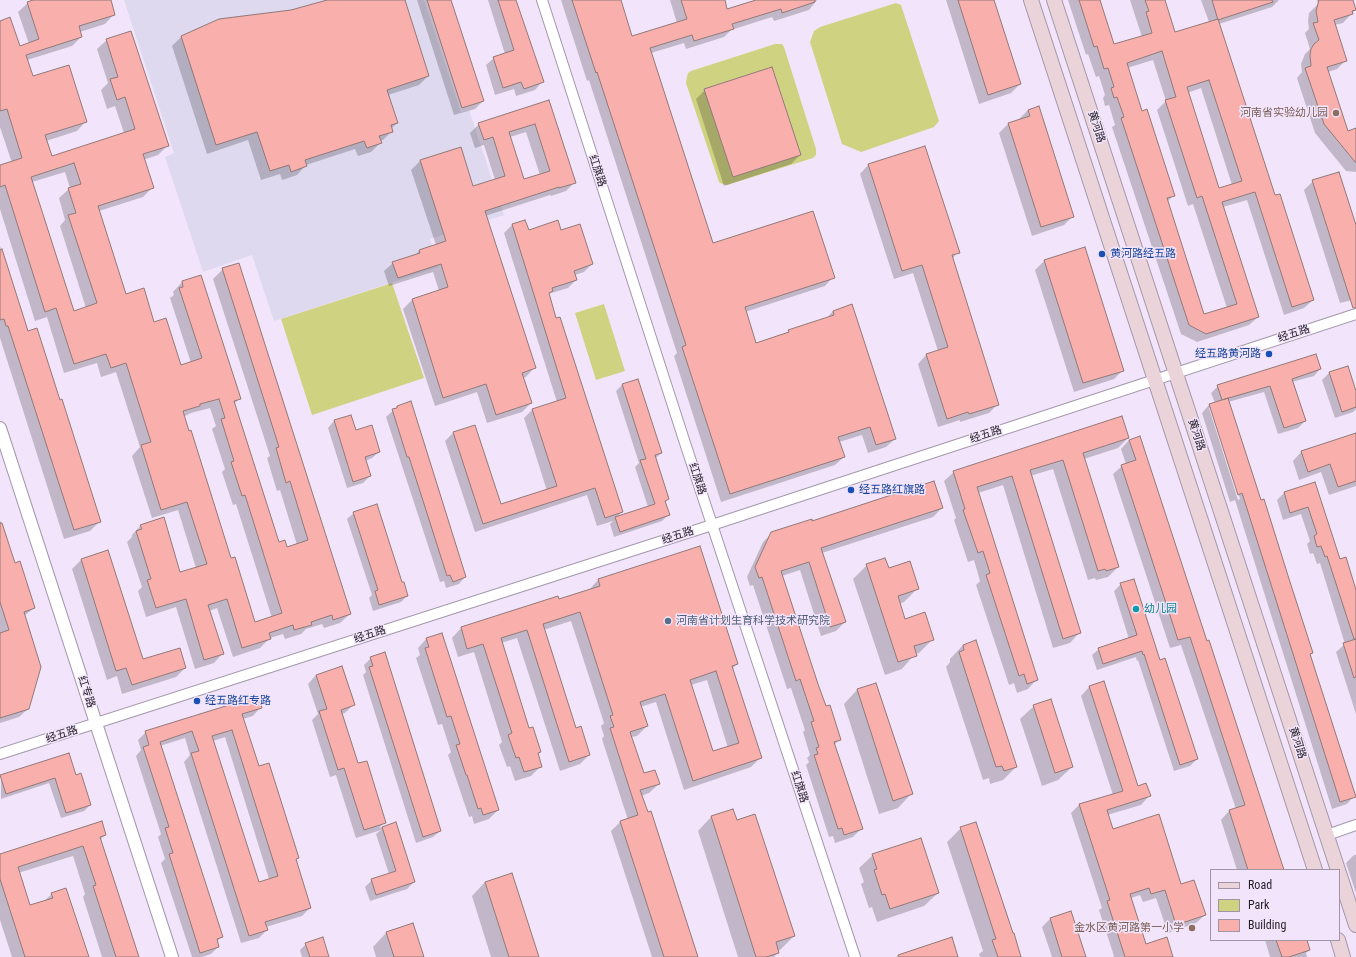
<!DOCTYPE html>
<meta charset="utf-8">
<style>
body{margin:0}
#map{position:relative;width:1356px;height:957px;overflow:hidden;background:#f2e5fb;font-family:"Roboto Condensed",sans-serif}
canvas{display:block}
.legend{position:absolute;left:1210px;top:869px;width:130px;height:72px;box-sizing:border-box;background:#f2e5fb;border:1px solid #9f95a5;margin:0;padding:5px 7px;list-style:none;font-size:12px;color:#221d25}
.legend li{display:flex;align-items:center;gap:8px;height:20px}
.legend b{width:20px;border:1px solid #9f95a5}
</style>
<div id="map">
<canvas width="1356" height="957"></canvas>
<ul class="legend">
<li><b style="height:5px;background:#ebd4d9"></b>Road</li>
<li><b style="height:11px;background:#cfd281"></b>Park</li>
<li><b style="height:11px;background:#f9b0ad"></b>Building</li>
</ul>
</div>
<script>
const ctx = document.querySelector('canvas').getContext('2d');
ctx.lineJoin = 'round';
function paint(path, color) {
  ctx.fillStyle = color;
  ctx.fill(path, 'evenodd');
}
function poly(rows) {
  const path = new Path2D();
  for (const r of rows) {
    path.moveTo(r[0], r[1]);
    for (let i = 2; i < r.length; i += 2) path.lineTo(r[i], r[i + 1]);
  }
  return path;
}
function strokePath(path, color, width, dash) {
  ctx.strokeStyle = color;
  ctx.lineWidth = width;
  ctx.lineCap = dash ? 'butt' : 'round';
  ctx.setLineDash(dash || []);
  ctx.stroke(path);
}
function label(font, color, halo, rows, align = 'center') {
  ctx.font = font + ' "Roboto Condensed","Noto Sans SC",sans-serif';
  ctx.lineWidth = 3;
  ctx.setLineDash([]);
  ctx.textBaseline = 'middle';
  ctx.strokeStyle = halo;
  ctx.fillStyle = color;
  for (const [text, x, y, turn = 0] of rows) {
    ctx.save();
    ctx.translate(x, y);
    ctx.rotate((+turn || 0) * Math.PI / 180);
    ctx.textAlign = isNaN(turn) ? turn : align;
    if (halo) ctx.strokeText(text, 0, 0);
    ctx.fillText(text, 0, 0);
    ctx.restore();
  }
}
const commercial = poly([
 [124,0,424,0,461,112,469,110,504,215,430,239,439,267,274,321,252,255,203,272,165,157,174,153]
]);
const green = poly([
 [896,3,901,5,939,121,934,127,861,152,842,144,810,42,814,31,820,27],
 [775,44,782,44,784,47,816,149,816,155,813,158,727,185,722,184,719,182,686,83,687,77,688,73,691,71],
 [772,67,801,155,733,177,704,89],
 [392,283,424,378,312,415,281,319],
 [604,304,625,371,596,380,575,313]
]);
const shadow = poly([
 [36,0,110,0,114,14,105,24,80,32,81,37,72,46,27,60,32,78,86,121,77,131,46,141,51,157,124,133,115,106,107,109,101,90,108,83,97,49,107,40,168,145,158,155,143,160,152,188,143,197,99,211,126,295,154,323,180,366,191,363,170,298,174,295,173,292,182,282,239,399,234,404,278,543,286,548,297,545,280,490,277,491,267,458,270,456,213,279,223,269,350,614,340,623,324,628,322,624,306,629,301,634,285,639,283,634,270,638,260,648,233,657,217,608,209,611,223,653,214,663,195,669,176,607,146,617,138,591,142,587,127,542,132,537,132,535,141,525,179,574,196,568,178,510,152,518,132,456,140,447,116,372,101,377,97,363,64,373,47,317,35,321,0,209,0,167,12,163,0,127,0,22,19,47,29,44,18,12,28,3],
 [65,172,70,188,59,198,65,220,60,226,86,308,73,312,32,182],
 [210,408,216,426,212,429,225,469,222,472,233,505,236,504,272,618,255,623,231,560,183,417,191,413],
 [330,0,404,0,428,76,419,85,388,95,397,123,391,129,392,131,383,140,380,141,380,143,371,152,358,156,355,149,306,165,297,175,282,180,280,174,261,180,248,140,207,154,172,46,181,37,219,20,269,15,320,4],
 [417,0,450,0,483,101,475,109,454,115],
 [488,0,515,0,542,82,535,90,516,96,514,89,495,95,486,65,494,58,505,54],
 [561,0,620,0,632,37,677,23,670,0,724,0,727,10,759,0,817,0,809,10,774,21,772,17,731,30,724,37,686,49,684,43,651,53,713,244,833,277,825,286,745,312,756,344,785,335,789,331,826,319,833,311,895,439,886,447,868,453,862,435,839,442,844,457,835,465,721,502,674,356,677,353,589,80,587,81],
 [946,0,993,0,1020,84,1011,93,979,104],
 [1068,0,1099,0,1113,45,1142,37,1130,0,1164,0,1174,33,1209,22,1201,0,1279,0,1272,7,1219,24,1274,197,1313,300,1304,308,1284,315,1247,200,1223,207,1258,317,1249,325,1197,342,1181,334,1112,127,1115,125,1109,105,1105,106,1103,98,1105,95,1099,76,1096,77,1088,54,1086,55],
 [1153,60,1166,101,1157,110,1188,206,1193,204,1227,308,1203,316,1167,202,1174,195,1142,112,1127,68],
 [1201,88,1232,185,1219,189,1187,93],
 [1317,0,1352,0,1355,10,1343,23,1334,25,1346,60,1337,69,1328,72,1347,132,1356,129,1356,172,1346,171,1315,133,1297,78,1302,72,1301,64,1305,54,1310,49,1305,33,1309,29,1308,21,1309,13,1318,4],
 [705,90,800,155,791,164,724,186,696,99],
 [549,101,575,182,566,191,551,196,550,195,485,216,534,368,526,377,523,378,531,403,522,412,487,423,477,392,435,406,403,309,412,300,439,291,433,272,389,286,384,271,393,263,414,256,419,251,436,245,411,170,420,161,460,148,473,187,495,180,484,145,475,148,470,133,479,124],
 [526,132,540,175,523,180,510,137],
 [1028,110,1073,216,1064,225,1032,236,999,133,1008,124,1019,119],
 [868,165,958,252,952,259,998,404,989,413,960,422,960,420,938,427,918,364,926,355,938,351,913,273,894,279,860,174],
 [1313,181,1356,229,1356,299,1340,303,1304,190],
 [512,225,528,231,560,231,592,264,584,272,575,275,576,280,568,288,548,294,622,512,616,518,648,507,635,467,639,463,616,391,622,385,637,380,661,453,655,459,668,499,665,503,668,515,662,521,614,537,610,524,613,521,597,526,587,495,475,532,445,441,453,433,500,506,547,491,524,418,532,410,557,402,504,233],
 [0,246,28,332,100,521,90,531,64,539,0,338],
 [1084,248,1123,370,1114,379,1074,392,1035,270,1044,261],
 [1347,367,1356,395,1356,409,1353,412,1335,418,1322,380,1329,373],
 [1320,369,1314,376,1292,382,1305,421,1298,428,1278,434,1264,392,1228,402,1312,653,1309,656,1354,796,1347,804,1332,809,1235,500,1230,502,1202,413,1209,405,1215,403,1211,393,1218,386],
 [1209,408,1211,408,1240,499,1238,500],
 [397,407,465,577,459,584,446,588,444,581,440,582,386,417],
 [334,421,356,431,379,452,372,458,365,461,370,476,363,483,347,488,328,428],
 [1356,434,1356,486,1329,495,1321,472,1299,480,1293,461,1301,452],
 [1128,438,1118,448,1084,459,1118,567,1108,577,1096,580,1095,578,1088,580,1053,469,1030,476,1079,633,1070,643,1053,648,1003,485,978,493,1037,679,1028,689,1017,693,1014,683,1009,685,976,585,980,581,974,560,968,562,954,520,956,518,944,481,954,472],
 [1129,440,1206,642,1283,870,1237,870,1221,820,1229,811,1236,809,1181,645,1170,648,1113,474,1122,466,1126,464,1121,449],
 [1315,483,1340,560,1356,593,1356,714,1336,652,1345,644,1320,563,1317,564,1313,553,1310,554,1307,544,1310,541,1301,514,1283,520,1277,500,1284,493],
 [942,508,933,517,822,553,845,622,836,631,821,636,800,570,782,576,817,685,840,739,834,745,862,828,853,837,835,843,833,836,829,837,806,765,809,762,807,758,810,755,803,732,805,730,791,688,787,689,753,585,750,586,747,577,763,542,772,533,812,522],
 [354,513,401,584,407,596,401,602,373,611,369,598,372,595,347,519],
 [0,520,15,564,34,608,24,616,28,709,19,717,0,723],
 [108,551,142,661,185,668,176,677,122,694,117,676,107,680,72,569,81,560],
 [867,565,888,569,917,589,904,602,899,604,904,620,933,639,919,653,915,654,902,669,885,675,853,579],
 [598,580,737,664,732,669,760,758,751,767,684,790,656,702,640,707,647,726,637,736,631,737,643,774,659,784,649,793,641,796,697,957,652,957,611,831,620,822,628,820,602,739,604,736,601,726,604,723,571,621,543,630,575,730,589,755,580,764,560,771,517,638,501,643,529,729,540,752,537,755,541,766,531,776,515,781,510,766,507,767,499,745,502,742,474,652,458,657,452,638,461,628,558,597,559,600,589,590],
 [707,680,728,748,712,753,691,685],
 [1121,584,1159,661,1197,759,1190,766,1174,771,1138,660,1137,661,1136,657,1097,670,1092,655,1099,649,1129,639,1114,591],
 [427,638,498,810,489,819,474,824,472,816,469,817,448,755,451,752,442,724,438,725,416,658,420,655,418,648],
 [975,641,1016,767,1003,780,990,784,989,778,983,780,946,667,950,662,950,659,963,645],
 [371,658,440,831,433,837,416,843,363,675,366,672,364,665],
 [316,675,353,705,345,713,341,714,357,765,385,822,379,828,395,823,414,882,407,889,370,901,365,887,372,880,389,874,376,834,381,830,356,838,336,775,330,777,312,720,318,714,308,684],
 [1104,682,1138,787,1149,796,1141,805,1107,815,1112,830,1181,886,1205,915,1196,923,1168,933,1156,898,1143,902,1140,895,1131,898,1146,945,1172,957,1113,957,1114,956,1099,910,1102,908,1071,813,1079,805,1113,795,1081,696,1089,687],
 [876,684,911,794,898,808,879,814,844,704,857,690],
 [1034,706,1072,767,1058,780,1042,786,1020,719],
 [260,708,253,716,243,719,258,767,298,858,295,861,310,908,302,916,266,927,267,930,259,938,241,943,184,762,190,755,185,738,160,746,221,937,217,942,218,947,211,954,202,957,192,957,161,863,165,859,158,837,161,834,136,756,141,750,138,740,146,732],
 [225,737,269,879,258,883,213,741],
 [1,776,75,776,90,805,84,811,61,818,49,783,1,799],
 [733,810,736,821,794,936,780,950,778,950,778,952,774,957,738,957,698,831,711,817],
 [961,828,1020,957,980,957,979,954,983,951,947,842],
 [105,835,100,840,137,957,102,957,83,897,85,894,73,856,18,873,29,906,44,901,52,894,88,957,12,957,0,920,0,855],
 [873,855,938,893,924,906,877,922,872,907,869,908,861,884,864,882,859,868],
 [1354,855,1356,855,1356,893,1346,863],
 [485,882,538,957,491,957,472,896],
 [1050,919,1085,957,1052,957,1042,927],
 [386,933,423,957,376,957,373,947],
 [1265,940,1306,940,1309,950,1306,953,1307,957,1270,957],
 [306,944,328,957,302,957,300,950]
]);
const building = poly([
 [33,0,111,0,115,15,79,26,82,37,26,55,33,76,69,65,87,122,45,135,52,156,135,129,125,97,117,100,110,79,118,77,106,39,131,31,169,146,143,154,154,188,98,206,126,294,144,288,154,322,166,318,181,365,202,358,179,288,183,287,182,281,201,275,241,399,234,401,279,542,285,540,287,547,308,540,290,481,286,483,276,448,279,447,222,268,239,263,351,614,333,620,332,615,311,622,312,625,294,630,293,625,269,633,271,639,242,648,227,599,208,605,224,654,204,660,186,599,156,608,147,580,151,579,136,531,142,529,140,525,164,517,180,572,207,564,187,502,161,510,141,445,151,442,126,363,111,368,106,354,74,364,56,308,45,312,5,185,0,187,0,165,22,158,7,109,0,111,0,21,10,17,20,46,39,39,27,2,33,0],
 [74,163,81,184,68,188,76,213,68,215,97,303,74,311,31,177,74,163],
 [219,399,225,418,221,419,234,461,231,462,242,496,245,495,282,613,255,622,235,557,231,558,191,430,189,431,183,411,200,406,200,404,219,399],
 [327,0,405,0,429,76,387,90,398,123,391,125,393,132,379,136,382,143,367,148,364,141,305,160,307,166,291,172,289,165,270,171,257,132,216,145,181,36,219,19,291,10,327,0],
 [427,0,451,0,484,101,462,108,427,0],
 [498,0,516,0,544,82,524,89,521,82,503,88,493,57,514,50,498,0],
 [572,0,621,0,632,36,687,19,681,0,725,0,727,9,756,0,815,0,815,2,782,13,781,9,732,24,734,29,694,41,692,35,650,48,713,243,813,211,835,278,745,307,756,343,789,332,788,330,834,315,833,311,852,304,896,439,876,445,870,427,838,437,845,457,730,494,682,347,686,345,597,72,596,73,572,0],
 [958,0,994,0,1021,84,988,95,958,0],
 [1079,0,1100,0,1114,44,1152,33,1146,12,1149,11,1145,0,1165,0,1175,32,1218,19,1275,195,1280,194,1314,300,1292,307,1255,192,1222,202,1259,317,1206,334,1189,325,1121,118,1124,117,1117,97,1114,98,1111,88,1114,87,1108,68,1104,69,1097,46,1094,47,1079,0],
 [1162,51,1176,97,1165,100,1197,198,1202,196,1237,304,1204,314,1167,198,1175,196,1147,109,1142,111,1127,63,1162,51],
 [1209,80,1242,181,1219,188,1187,87,1209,80],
 [1212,0,1272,0,1273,2,1218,20,1212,0],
 [1319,0,1353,0,1356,10,1352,11,1353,14,1334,20,1347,61,1327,67,1348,131,1356,128,1356,163,1324,124,1305,68,1311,66,1310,55,1311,49,1314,44,1319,40,1313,23,1318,22,1316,11,1319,0],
 [772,67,801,155,733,177,704,89,772,67],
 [549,100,576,183,559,188,559,187,485,211,536,368,522,373,532,403,496,415,486,384,443,398,412,299,448,287,441,264,398,278,392,262,420,253,419,250,446,241,420,160,461,147,473,186,505,176,493,137,484,140,478,123,549,100],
 [535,124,550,171,524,179,509,132,535,124],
 [1039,106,1074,217,1041,227,1008,123,1030,116,1028,110,1039,106],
 [925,146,960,253,952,255,999,405,969,414,968,412,947,419,926,354,948,347,922,265,902,271,868,164,925,146],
 [1339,172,1356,225,1356,308,1353,308,1312,180,1339,172],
 [525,220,529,230,558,220,561,230,580,224,593,264,574,271,577,280,552,288,553,291,549,293,556,318,560,317,623,512,605,518,595,488,483,524,453,432,475,425,501,504,557,486,532,409,566,398,512,224,525,220],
 [1085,247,1124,371,1083,383,1044,260,1085,247],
 [2,249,28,331,37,328,60,400,62,399,101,522,74,530,8,326,6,326,4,319,0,320,0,250,2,249],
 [1316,354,1321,369,1292,379,1306,421,1284,428,1270,386,1222,400,1217,385,1316,354],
 [1348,366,1356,391,1356,407,1342,412,1329,372,1348,366],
 [638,379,662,453,655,455,669,499,665,501,670,515,620,532,615,517,655,504,640,460,646,459,622,384,638,379],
 [1228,398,1261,500,1264,499,1290,582,1313,653,1310,654,1356,797,1340,802,1242,493,1238,495,1209,404,1228,398],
 [411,401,466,577,453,582,450,575,447,576,409,457,407,457,392,409,397,408,397,406,411,401],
 [351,415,356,430,372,425,380,452,365,457,371,476,353,482,334,420,351,415],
 [1122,416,1129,438,1083,453,1119,567,1106,571,1105,569,1098,571,1063,460,1030,470,1081,633,1063,639,1012,476,977,487,1038,680,1027,684,1024,674,1019,676,986,575,990,573,983,551,978,553,963,510,965,509,953,471,1122,416],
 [1356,433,1356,481,1338,487,1330,464,1308,472,1301,451,1356,433],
 [1140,436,1207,641,1209,640,1284,870,1248,870,1229,810,1245,805,1190,637,1178,640,1121,465,1136,460,1129,440,1140,436],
 [934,481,943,508,821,548,846,622,830,627,809,562,781,571,818,684,826,706,830,705,841,740,834,742,863,829,844,835,842,828,838,829,814,755,818,754,816,748,819,747,811,722,814,721,800,679,796,681,762,577,759,578,755,567,771,532,812,519,812,521,934,481],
 [1315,482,1340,559,1346,557,1356,590,1356,677,1354,678,1343,643,1356,639,1354,639,1327,556,1325,557,1321,546,1317,547,1314,536,1317,534,1308,507,1290,513,1284,492,1315,482],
 [377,504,402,582,404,582,408,596,379,605,375,591,378,590,353,512,377,504],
 [0,523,2,523,15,563,20,561,35,608,24,612,41,667,29,709,0,718,0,633,9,630,0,602,0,523],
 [700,546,738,664,732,666,762,758,693,781,665,694,640,702,648,726,630,732,644,773,655,770,660,784,640,790,648,812,651,811,698,957,664,957,620,821,638,815,610,728,614,727,610,716,613,715,580,612,543,624,576,728,581,726,590,755,569,762,527,630,501,638,529,728,533,727,541,752,538,753,542,767,524,772,519,757,516,758,508,735,512,733,483,644,467,649,461,627,558,596,559,599,600,586,598,579,700,546],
 [716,671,739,743,713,751,690,680,716,671],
 [108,550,143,659,180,648,186,668,132,685,126,668,116,671,81,559,108,550],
 [885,558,889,568,910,561,919,589,898,596,905,619,925,612,934,640,914,646,917,656,898,662,866,564,885,558],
 [1134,579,1160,660,1165,658,1198,759,1180,765,1144,654,1143,655,1142,651,1103,664,1098,648,1137,635,1120,583,1134,579],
 [442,633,499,810,483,815,481,808,478,809,467,775,466,775,456,745,460,744,451,716,447,717,425,648,429,647,426,638,442,633],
 [976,640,1017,767,1004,771,1002,766,996,767,959,652,964,650,963,645,976,640],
 [385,652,441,831,423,837,369,667,373,666,370,657,385,652],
 [342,666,355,705,341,710,358,763,367,761,386,823,364,830,344,768,338,770,319,711,327,709,316,675,342,666],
 [1104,681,1138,786,1146,783,1151,796,1107,810,1113,829,1159,814,1181,884,1194,880,1206,915,1176,925,1165,890,1151,894,1149,888,1130,894,1146,944,1167,937,1173,957,1125,957,1107,901,1110,900,1079,804,1123,791,1089,686,1104,681],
 [876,683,913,794,893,801,857,689,876,683],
 [258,696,262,708,242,714,259,766,269,763,299,858,296,859,311,908,265,922,268,930,249,936,191,753,199,751,192,731,160,742,223,937,217,939,219,947,200,953,169,854,173,853,165,828,169,827,143,747,149,745,145,731,258,696],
 [232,730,278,876,259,882,212,736,232,730],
 [1051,699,1073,767,1055,773,1033,705,1051,699],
 [69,753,76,775,81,773,91,805,66,813,55,778,6,794,0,775,69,753],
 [733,809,737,820,755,814,795,936,776,942,779,953,766,957,756,957,711,816,733,809],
 [102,821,106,835,100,837,139,957,116,957,93,886,96,885,83,846,18,867,30,905,53,898,51,893,66,888,89,957,25,957,0,879,0,854,102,821],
 [396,822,415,882,376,895,371,879,396,871,382,827,396,822],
 [976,822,1013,933,1014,933,1021,957,998,957,992,940,996,939,960,827,976,822],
 [921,838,939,893,890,909,885,894,882,895,874,870,877,869,872,854,921,838],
 [512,873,539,957,509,957,485,882,512,873],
 [1071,911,1086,957,1062,957,1050,918,1071,911],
 [413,923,424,957,394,957,386,932,413,923],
 [323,937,329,957,310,957,305,943,323,937],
 [952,937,958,957,898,957,898,955,952,937],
 [1276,940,1307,940,1310,950,1289,957,1282,957,1276,940]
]);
const minor = poly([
 [542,0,685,443,855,957],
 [0,754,712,525,1356,314],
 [1327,835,1356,825]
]);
const tertiary = poly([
 [0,428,172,957]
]);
const secondary = poly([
 [1031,0,1315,870],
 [1054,0,1338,870],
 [1339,873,1356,925],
 [1338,940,1343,957]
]);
const markers = [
 [1336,113,4,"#8d6e63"],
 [1102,254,4,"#1a4fb4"],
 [1269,354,4,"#1a4fb4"],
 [851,490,4,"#1a4fb4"],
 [1136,609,4,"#0f9aa8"],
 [668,621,4,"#5c6f8a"],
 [197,701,4,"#1a4fb4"],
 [1192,928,4,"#8d6e63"]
];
const educationNames = [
 ["河南省实验幼儿园",1328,113],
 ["金水区黄河路第一小学",1184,928]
];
const streetNames = [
 ["黄河路",1096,127,72],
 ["红旗路",597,171,72],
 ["经五路",1294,334,-18],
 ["经五路",986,435,-18],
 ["黄河路",1196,435,72],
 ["红旗路",697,479,72],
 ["经五路",678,536,-18],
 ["经五路",370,635,-18],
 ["红专路",86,692,72],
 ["经五路",62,735,-18],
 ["黄河路",1297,743,72],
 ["红旗路",799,787,72]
];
const transitNames = [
 ["黄河路经五路",1110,254],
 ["经五路黄河路",1261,354,"right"],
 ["经五路红旗路",859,490],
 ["经五路红专路",205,701]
];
const cultureNames = [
 ["幼儿园",1144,609]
];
const serviceNames = [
 ["河南省计划生育科学技术研究院",676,621]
];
paint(commercial, '#dfd9ef');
paint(green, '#cfd281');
paint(shadow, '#0003');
paint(building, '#f9b0ad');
strokePath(building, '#917877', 1);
strokePath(minor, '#a397ab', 12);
strokePath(tertiary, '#a397ab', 14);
strokePath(secondary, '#a397ab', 16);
strokePath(minor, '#fff', 10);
strokePath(tertiary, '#fff', 12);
strokePath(secondary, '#ebd4d9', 14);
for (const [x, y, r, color] of markers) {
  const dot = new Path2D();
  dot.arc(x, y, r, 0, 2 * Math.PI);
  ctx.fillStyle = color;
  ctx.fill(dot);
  strokePath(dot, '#f2e5fb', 1.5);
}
label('11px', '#785e54', '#f2e5fb', educationNames, 'right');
label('11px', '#221d25', '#f2e5fb', streetNames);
label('11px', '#164399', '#f2e5fb', transitNames, 'left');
label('11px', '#0d838f', '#f2e5fb', cultureNames, 'left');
label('11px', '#4e5e75', '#f2e5fb', serviceNames, 'left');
</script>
